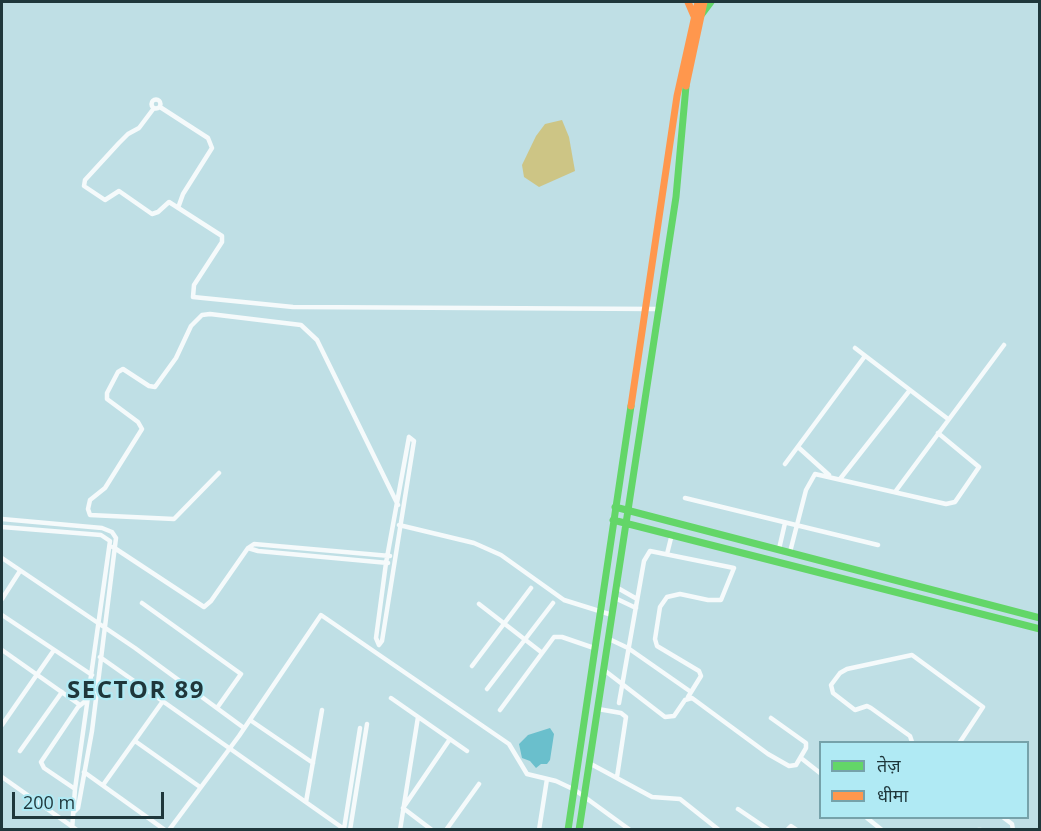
<!DOCTYPE html>
<meta charset="utf-8">
<style>
body{margin:0}
#map{position:relative;width:1041px;height:831px;overflow:hidden;background:#bfdfe5;font-family:"Open Sans","Noto Sans Devanagari",sans-serif}
canvas{display:block}
.frame{position:absolute;inset:0;border:3px solid #1f373b;pointer-events:none}
.legend{position:absolute;left:819px;top:741px;width:210px;height:78px;box-sizing:border-box;background:#b0eaf4;border:2px solid #76a2aa;margin:0;padding:8px 10px;list-style:none;font-size:18px;color:#1f373b}
.legend li{display:flex;align-items:center;gap:12px;height:30px}
.legend b{width:30px;border:2px solid #76a2aa}
.scale{position:absolute;left:12px;top:792px;width:152px;height:27px;box-sizing:border-box;border:3px solid #1f373b;border-top:0;padding-left:8px;font-size:18px;line-height:21px;white-space:nowrap;color:#1f373b;-webkit-text-stroke:4px #b0eaf4;paint-order:stroke}
</style>
<div id="map">
<canvas width="1041" height="831"></canvas>
<div class="frame"></div>
<ul class="legend">
<li><b style="height:8px;background:#63d668"></b>तेज़</li>
<li><b style="height:8px;background:#ff974d"></b>धीमा</li>
</ul>
<div class="scale">200 m</div>
</div>
<script>
const ctx = document.querySelector('canvas').getContext('2d');
ctx.lineJoin = 'round';
function paint(path, color) {
  ctx.fillStyle = color;
  ctx.fill(path, 'evenodd');
}
function poly(rows) {
  const path = new Path2D();
  for (const r of rows) {
    if (r.length === 3) {
      path.moveTo(r[0] + r[2], r[1]);
      path.arc(r[0], r[1], r[2], 0, 2 * Math.PI);
      continue;
    }
    path.moveTo(r[0], r[1]);
    for (let i = 2; i < r.length; i += 2) path.lineTo(r[i], r[i + 1]);
  }
  return path;
}
function strokePath(path, color, width, dash) {
  ctx.strokeStyle = color;
  ctx.lineWidth = width;
  ctx.lineCap = dash ? 'butt' : 'round';
  ctx.setLineDash(dash || []);
  ctx.stroke(path);
}
function label(font, color, halo, rows, align = 'center') {
  ctx.font = font + ' "Open Sans",sans-serif';
  ctx.lineWidth = 4.5;
  ctx.setLineDash([]);
  ctx.textBaseline = 'middle';
  ctx.strokeStyle = halo;
  ctx.fillStyle = color;
  for (const [text, x, y, turn = 0] of rows) {
    ctx.save();
    ctx.translate(x, y);
    ctx.rotate((+turn || 0) * Math.PI / 180);
    ctx.textAlign = isNaN(turn) ? turn : align;
    if (halo) ctx.strokeText(text, 0, 0);
    ctx.fillText(text, 0, 0);
    ctx.restore();
  }
}
const green = poly([
 [562,120,569,137,575,171,539,187,524,177,522,165,536,136,545,124]
]);
const water = poly([
 [550,728,554,734,550,760,547,764,541,764,536,768,530,761,522,758,519,744,528,735]
]);
const street = poly([
 [156,104,4.5],
 [160,107,208,138,212,148,183,194,178,208],
 [154,108,139,128,128,134,119,143,85,180,84,186,105,200,119,191,152,214,158,212,169,202,222,236,222,242,194,285,193,297,293,307,658,309],
 [855,348,948,419],
 [409,437,414,441,382,641,379,645,376,638,386,563,409,437],
 [798,447,829,475],
 [785,464,865,356],
 [219,473,174,519,90,515,88,509,90,500,105,488,142,429,138,422,107,399,107,393,118,372,123,369,149,386,155,387,176,358,191,326,202,315,210,314,301,325,317,340,398,505],
 [840,479,910,390],
 [895,492,1004,345],
 [685,498,878,545],
 [2,519,102,528,112,532,116,538,92,731,78,808,74,812],
 [399,525,474,543,501,555,564,600,612,615],
 [2,527,101,535,110,541,75,789,72,830],
 [113,547,204,607,211,601,248,548,254,544,390,556],
 [248,548,258,551,388,563],
 [779,549,785,523],
 [790,552,806,490,815,474,946,504,955,502,979,467,938,433],
 [667,554,672,534],
 [2,558,135,648,244,728],
 [616,587,637,599],
 [615,598,636,608],
 [2,599,20,571],
 [142,603,241,674,217,708],
 [479,604,541,652],
 [2,615,92,675],
 [609,639,628,648,691,692],
 [2,650,80,705],
 [100,657,344,829],
 [472,666,531,588],
 [604,670,665,717,674,716,685,700,692,698,768,754,789,766,796,765,806,748,806,743,771,718],
 [487,689,553,603],
 [391,698,467,751],
 [619,703,644,561,650,551,734,568,721,600,708,600,680,594,667,597,660,607,655,639,657,646,699,671,701,676,688,697],
 [598,709,621,713,626,717,617,777],
 [500,710,554,637,562,637,594,648],
 [250,720,313,763],
 [2,725,54,650],
 [135,741,200,787],
 [912,742,910,736,871,708,867,706,855,710,833,693,831,685,840,673,847,669,912,655,983,707,960,742],
 [20,751,62,692],
 [801,758,820,773],
 [589,763,652,797,680,799,719,830],
 [84,772,165,830],
 [2,777,77,830],
 [103,785,163,701],
 [75,789,44,768,41,762,78,707,88,699],
 [306,802,322,710],
 [738,809,769,830],
 [867,818,882,830],
 [1004,818,1012,824,1013,830],
 [344,829,360,728],
 [169,830,239,736,321,615,509,744,527,774,556,781,575,790,630,830],
 [350,830,367,724],
 [400,830,418,717],
 [432,830,403,808,450,739],
 [446,830,479,784],
 [539,830,547,779],
 [787,830,791,826,797,830],
 [978,830,981,830]
]);
const fast = poly([
 [702,14,711,2],
 [615,507,1040,618],
 [613,520,1040,629],
 [568,830,631,406],
 [579,830,676,197,686,86]
]);
const slow = poly([
 [688,2,694,16],
 [686,86,704,2],
 [631,406,677,96,698,2]
]);
const districtNames = [
 ["SECTOR 89",136,691]
];
paint(green, '#cdc585');
paint(water, '#6abfcc');
strokePath(street, '#f5fafb', 4.5);
strokePath(fast, '#63d668', 7);
strokePath(slow, '#ff974d', 7);
ctx.letterSpacing = '1.5px';
label('bold 24px', '#1f373b', '#b0eaf4', districtNames);
ctx.letterSpacing = '0px';
</script>
